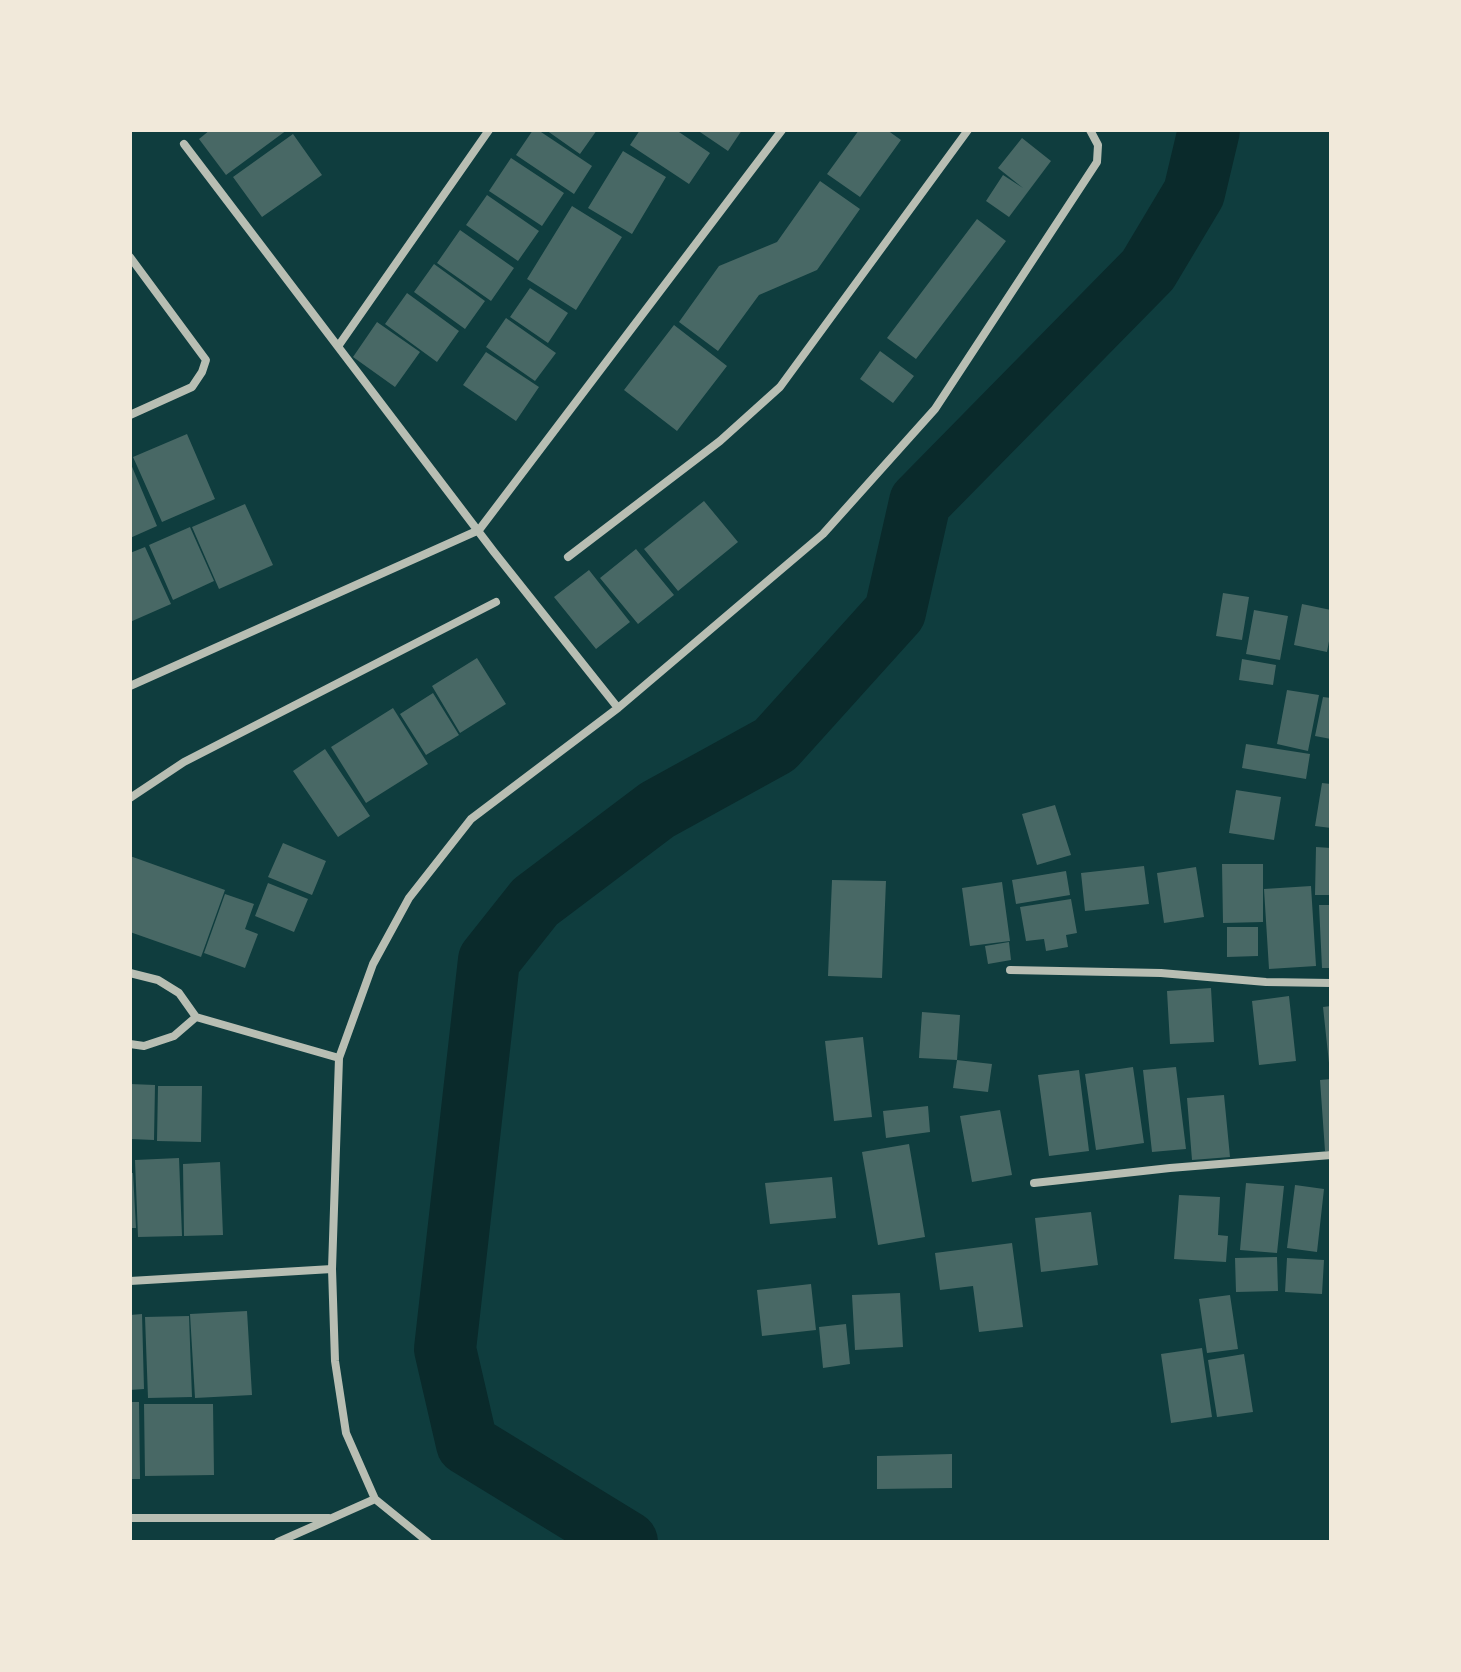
<!DOCTYPE html>
<style>
body{margin:0}
#map{position:relative;width:1461px;height:1672px;overflow:hidden;background:#0f3d3e;font-family:"Noto Sans",sans-serif}
canvas{display:block}
.frame{position:absolute;inset:0;border:132px solid #f1e9da;pointer-events:none}
</style>
<div id="map">
<canvas width="1461" height="1672"></canvas>
<div class="frame"></div>
</div>
<script>
const ctx = document.querySelector('canvas').getContext('2d');
ctx.lineJoin = 'round';
function poly(rows) {
  const path = new Path2D();
  for (const r of rows) {
    path.moveTo(r[0], r[1]);
    for (let i = 2; i < r.length; i += 2) path.lineTo(r[i], r[i + 1]);
  }
  return path;
}
function strokePath(path, color, width, dash) {
  ctx.strokeStyle = color;
  ctx.lineWidth = width;
  ctx.lineCap = dash ? 'butt' : 'round';
  ctx.setLineDash(dash || []);
  ctx.stroke(path);
}
function paint(path, color) {
  ctx.fillStyle = color;
  ctx.fill(path, 'evenodd');
}
const river = poly([
 [627,1542,467,1444,445,1349,489,960,535,902,657,810,775,745,895,612,920,502,1148,270,1194,193,1209,130]
]);
const building = poly([
 [210,130,287,130,226,175,199,139],
 [533,130,538,130,592,166,574,194,516,155],
 [546,130,597,130,580,154],
 [640,130,676,130,710,153,689,184,630,145],
 [697,130,742,130,728,151],
 [859,130,887,130,901,140,860,197,827,174],
 [293,134,322,175,262,217,233,177],
 [1022,138,1051,161,1009,217,986,201,1003,175,1023,188,998,168],
 [623,151,666,177,632,234,588,208],
 [511,158,564,193,542,226,489,191],
 [820,181,860,209,817,270,759,295,718,351,679,322,719,266,777,242],
 [487,195,539,231,518,261,466,225],
 [572,206,622,237,576,310,527,279],
 [977,219,1006,241,916,359,887,338],
 [460,230,514,268,491,301,437,263],
 [434,264,485,301,465,329,414,292],
 [530,288,568,313,548,343,510,317],
 [407,293,459,331,437,362,385,324],
 [506,318,556,353,535,381,486,347],
 [377,322,420,352,395,387,353,357],
 [674,325,727,366,677,431,624,390],
 [880,351,914,376,893,403,860,379],
 [486,352,539,387,516,421,463,385],
 [187,434,215,499,162,522,133,457],
 [130,462,157,526,130,538],
 [704,501,738,542,678,591,644,549],
 [245,504,273,565,219,589,192,527],
 [190,527,214,581,173,600,149,545],
 [145,547,171,604,130,622,130,553],
 [636,549,674,595,638,624,600,578],
 [589,570,630,622,596,649,554,597],
 [1223,593,1249,597,1242,640,1216,636],
 [1302,604,1331,610,1331,630,1327,652,1294,645],
 [1254,610,1288,616,1280,660,1246,654],
 [477,658,506,704,460,733,432,686],
 [1242,659,1276,665,1273,685,1239,680],
 [1287,690,1319,695,1308,751,1277,744],
 [433,693,459,735,426,755,400,714],
 [1323,697,1331,698,1331,739,1315,736],
 [393,708,428,764,366,803,331,747],
 [1246,744,1310,754,1306,779,1242,768],
 [325,749,370,816,338,837,293,771],
 [1322,783,1331,784,1331,828,1315,826],
 [1236,790,1281,797,1274,840,1229,833],
 [1055,805,1071,855,1037,865,1022,814],
 [283,843,326,861,312,895,268,877],
 [1316,847,1331,848,1331,895,1315,895],
 [130,856,225,890,201,957,130,932],
 [1222,864,1263,864,1263,922,1223,923],
 [1144,866,1149,904,1085,911,1081,873],
 [1196,867,1204,917,1164,923,1157,873],
 [1066,871,1070,895,1016,904,1012,880],
 [832,880,886,881,882,978,828,976],
 [1002,882,1010,941,970,946,962,888],
 [268,883,308,899,294,932,255,916],
 [1311,886,1316,966,1269,969,1264,889],
 [225,894,254,904,245,929,258,934,245,968,204,953],
 [1071,899,1077,933,1066,935,1068,947,1046,951,1044,939,1026,941,1020,907],
 [1319,905,1331,905,1331,968,1322,968],
 [1227,927,1258,927,1258,956,1227,957],
 [1009,942,1011,960,988,964,985,946],
 [1211,988,1214,1042,1170,1044,1167,991],
 [1289,996,1296,1061,1259,1065,1252,1001],
 [1331,1006,1331,1063,1329,1063,1323,1007],
 [922,1012,960,1015,957,1060,919,1058],
 [863,1037,872,1117,834,1121,825,1041],
 [957,1060,992,1064,988,1092,953,1088],
 [1133,1067,1144,1143,1096,1150,1085,1074],
 [1176,1067,1186,1149,1152,1152,1143,1070],
 [1079,1070,1089,1151,1049,1156,1038,1075],
 [1331,1079,1331,1151,1325,1151,1320,1080],
 [130,1084,155,1085,154,1140,130,1139],
 [158,1086,202,1086,201,1142,157,1141],
 [1224,1095,1230,1157,1192,1160,1187,1098],
 [928,1106,930,1132,886,1138,883,1111],
 [1000,1110,1012,1175,972,1182,960,1116],
 [909,1144,925,1237,878,1245,862,1152],
 [179,1158,182,1236,138,1237,135,1160],
 [220,1162,223,1235,184,1236,183,1164],
 [130,1173,133,1173,136,1228,130,1228],
 [832,1177,836,1218,770,1224,765,1183],
 [1246,1183,1284,1186,1277,1253,1240,1250],
 [1295,1185,1324,1189,1317,1252,1287,1248],
 [1179,1195,1220,1197,1218,1235,1228,1236,1226,1262,1174,1259],
 [1091,1212,1098,1265,1041,1272,1035,1218],
 [1012,1243,1023,1327,979,1332,973,1286,940,1290,935,1253],
 [1277,1257,1278,1291,1236,1292,1235,1258],
 [1287,1258,1324,1260,1322,1294,1285,1292],
 [811,1284,816,1330,762,1336,757,1290],
 [900,1293,903,1347,855,1350,852,1295],
 [1230,1295,1238,1349,1207,1353,1199,1299],
 [247,1311,252,1395,195,1398,190,1314],
 [142,1314,144,1389,130,1390,130,1315],
 [189,1316,192,1397,148,1398,145,1317],
 [846,1324,850,1364,823,1368,819,1327],
 [1202,1348,1212,1417,1171,1423,1161,1354],
 [1244,1354,1253,1412,1217,1417,1208,1360],
 [130,1402,139,1402,140,1479,130,1479],
 [144,1404,213,1404,214,1475,145,1476],
 [952,1454,952,1488,877,1489,877,1456]
]);
const minor = poly([
 [184,144,494,552,618,708],
 [130,257,206,360,202,372,192,387,130,415],
 [339,345,489,130],
 [568,557,720,441,780,387,968,130],
 [130,686,479,530,782,130],
 [130,798,184,762,496,602],
 [1010,970,1161,973,1266,982,1331,983],
 [130,973,158,980,179,993,196,1017,339,1058],
 [130,1044,144,1046,174,1036,196,1017],
 [1034,1183,1170,1168,1331,1155],
 [130,1281,332,1269],
 [130,1518,329,1518],
 [278,1542,375,1499],
 [428,1542,375,1499,346,1433,335,1361,332,1269,339,1058,373,964,409,898,471,819,618,708,823,534,935,409,1097,162,1098,145,1090,130]
]);
strokePath(river, '#0a2a2b', 62);
paint(building, '#486865');
strokePath(minor, '#b8beb3', 8);
</script>
